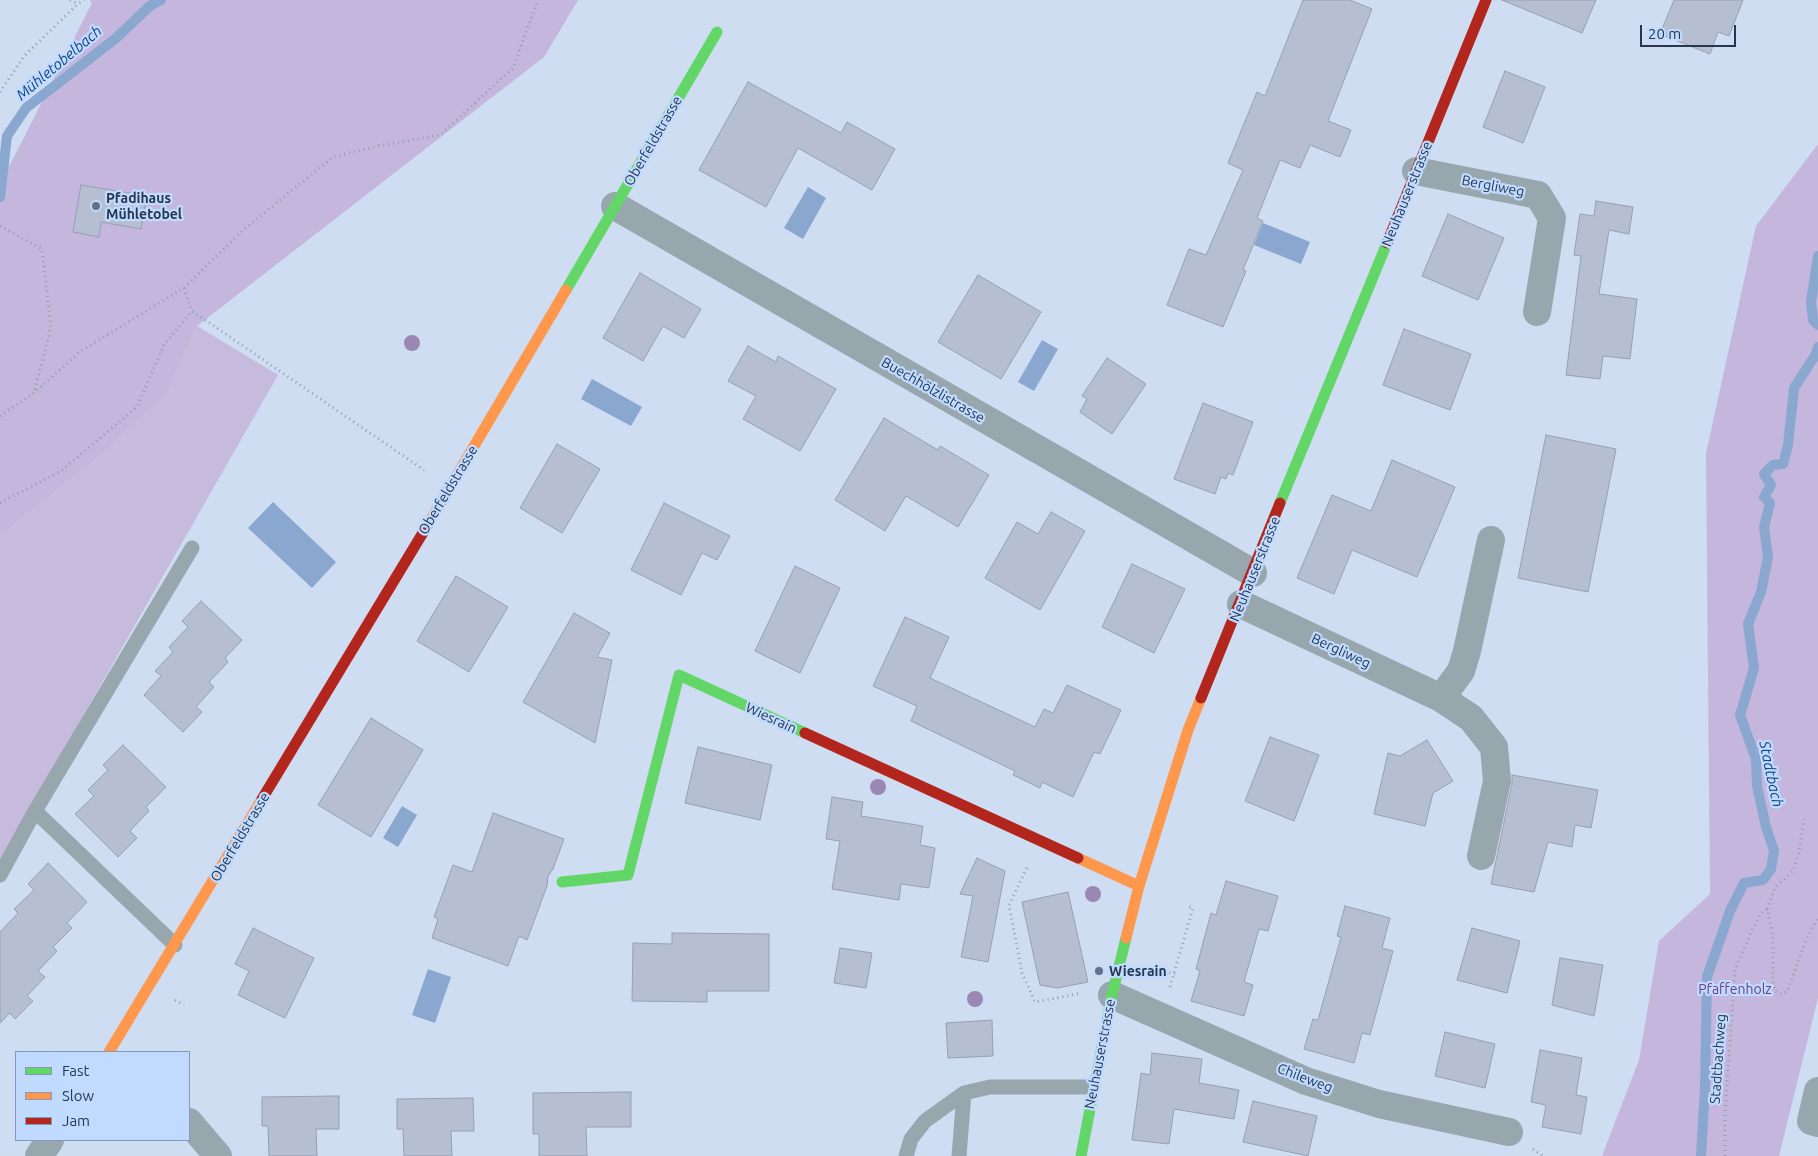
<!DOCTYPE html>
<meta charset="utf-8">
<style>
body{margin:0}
#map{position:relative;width:1818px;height:1156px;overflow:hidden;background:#ceddf1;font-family:Ubuntu,sans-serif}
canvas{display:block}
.legend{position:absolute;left:15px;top:1051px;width:175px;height:90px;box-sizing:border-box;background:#c0dbff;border:1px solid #8299b9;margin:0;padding:6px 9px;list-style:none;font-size:15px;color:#26374f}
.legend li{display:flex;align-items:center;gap:10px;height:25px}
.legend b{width:25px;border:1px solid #8299b9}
.scale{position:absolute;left:1640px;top:25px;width:96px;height:22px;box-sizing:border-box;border:2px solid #26374f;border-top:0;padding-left:6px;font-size:15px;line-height:18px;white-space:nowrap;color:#26374f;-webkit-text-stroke:4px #c0dbff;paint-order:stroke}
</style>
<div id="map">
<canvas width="1818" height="1156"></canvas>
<ul class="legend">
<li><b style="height:6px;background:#63d668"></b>Fast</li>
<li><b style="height:6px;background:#ff974d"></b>Slow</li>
<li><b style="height:6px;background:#b3261e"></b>Jam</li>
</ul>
<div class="scale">20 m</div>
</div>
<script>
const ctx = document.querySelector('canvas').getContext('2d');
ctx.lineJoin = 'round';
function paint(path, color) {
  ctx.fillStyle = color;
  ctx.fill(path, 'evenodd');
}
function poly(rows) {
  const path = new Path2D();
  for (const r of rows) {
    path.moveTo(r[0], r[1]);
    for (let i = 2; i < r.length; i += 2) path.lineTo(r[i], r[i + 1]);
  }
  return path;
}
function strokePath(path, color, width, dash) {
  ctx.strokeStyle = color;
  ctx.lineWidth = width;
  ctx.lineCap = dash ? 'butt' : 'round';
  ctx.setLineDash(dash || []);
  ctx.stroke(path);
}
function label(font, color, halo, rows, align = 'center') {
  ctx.font = font + ' Ubuntu,sans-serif';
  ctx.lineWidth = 4.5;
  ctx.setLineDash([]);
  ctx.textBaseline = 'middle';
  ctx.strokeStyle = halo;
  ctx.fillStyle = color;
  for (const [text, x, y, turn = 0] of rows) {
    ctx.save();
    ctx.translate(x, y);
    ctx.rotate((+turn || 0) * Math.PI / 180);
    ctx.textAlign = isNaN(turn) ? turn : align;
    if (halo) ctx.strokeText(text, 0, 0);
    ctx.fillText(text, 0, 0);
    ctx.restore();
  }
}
const green = poly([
 [197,326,278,375,0,861,0,536,105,452,168,392]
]);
const forest = poly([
 [90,0,578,0,544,57,197,326,168,392,105,452,0,536,0,173,11,163,92,3],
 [1818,144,1818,998,1779,1156,1602,1156,1639,1060,1659,941,1710,894,1706,453,1756,226]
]);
const water = poly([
 [808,187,826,198,803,239,784,228],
 [1263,223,1310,242,1301,264,1254,245],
 [1042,340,1058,349,1034,391,1018,382],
 [592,379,642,407,631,426,581,399],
 [273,502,336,562,312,588,248,528],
 [402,806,417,815,398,847,383,838],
 [428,969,451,977,435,1023,412,1015]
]);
const stream = poly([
 [0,197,7,136,26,108,115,39,151,5,161,0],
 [1818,256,1811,302,1813,320,1818,325],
 [1701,1156,1705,1087,1707,977,1730,911,1744,883,1763,880,1771,869,1774,851,1766,827,1757,786,1756,759,1740,715,1754,668,1748,624,1761,592,1768,557,1764,527,1770,503,1764,497,1771,485,1764,474,1773,465,1783,464,1788,445,1794,388,1816,354,1818,347]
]);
const building = poly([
 [1303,0,1350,0,1372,9,1328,121,1351,130,1340,157,1310,145,1300,168,1280,160,1257,218,1263,221,1243,270,1246,271,1223,327,1167,305,1189,249,1206,255,1243,170,1228,163,1257,92,1265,96,1303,0],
 [1502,0,1596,0,1582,33,1502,0],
 [1674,0,1743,0,1729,36,1718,32,1710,54,1660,34,1674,0],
 [1505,71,1545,87,1523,143,1483,127,1505,71],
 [748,82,841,133,847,122,895,149,872,190,798,148,766,207,699,170,748,82],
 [81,185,147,196,141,229,101,222,99,237,73,232,81,185],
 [1596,201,1633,207,1629,234,1609,230,1599,294,1637,299,1630,359,1603,356,1600,379,1566,375,1581,256,1574,255,1580,214,1594,216,1596,201],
 [1448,214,1504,238,1478,300,1422,276,1448,214],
 [640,273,701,309,684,338,663,326,643,361,603,338,640,273],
 [978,275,1041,312,1001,379,938,342,978,275],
 [1404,329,1471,354,1450,410,1383,385,1404,329],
 [748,346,776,362,778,356,836,389,800,451,743,419,756,396,728,381,748,346],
 [1107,358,1146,384,1112,434,1080,412,1087,399,1082,396,1107,358],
 [1203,403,1253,422,1233,475,1228,473,1226,479,1221,477,1215,494,1174,479,1203,403],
 [884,418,938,450,940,446,989,475,958,527,906,496,885,531,835,500,884,418],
 [1546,435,1616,449,1588,592,1518,578,1546,435],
 [557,444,600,469,562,533,520,508,557,444],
 [1392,460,1455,487,1417,577,1352,550,1334,594,1297,578,1332,495,1371,511,1392,460],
 [664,503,730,536,717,560,702,553,681,595,631,570,664,503],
 [1051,512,1085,531,1040,610,985,578,1017,522,1038,534,1051,512],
 [1132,564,1185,589,1154,653,1102,627,1132,564],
 [795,566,840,588,800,673,755,651,795,566],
 [456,576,508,607,469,672,417,641,456,576],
 [201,601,242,640,225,658,228,662,209,682,214,687,196,707,202,712,183,732,144,695,161,676,155,671,173,652,169,647,188,627,182,621,201,601],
 [574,613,610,633,597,657,612,660,595,743,523,702,574,613],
 [905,617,949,637,930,678,1035,727,1044,709,1053,713,1067,685,1121,710,1100,754,1094,752,1073,797,1042,782,1040,788,1013,775,1015,771,911,721,917,706,873,686,905,617],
 [371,718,423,750,371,837,318,805,371,718],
 [1270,737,1319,755,1294,821,1245,801,1270,737],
 [1427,740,1453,781,1433,793,1425,826,1374,814,1388,753,1400,756,1427,740],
 [123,745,166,787,146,807,149,811,130,831,137,838,118,857,75,814,94,796,88,790,108,770,103,765,123,745],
 [698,747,772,765,760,820,685,803,698,747],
 [1512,775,1598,790,1591,828,1575,825,1572,847,1548,842,1534,892,1491,884,1512,784,1512,775],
 [832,797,863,802,861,816,923,826,920,845,935,848,929,888,901,884,899,900,832,889,840,841,826,839,832,797],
 [493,813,564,839,553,869,548,876,547,886,527,940,519,936,508,966,432,938,438,919,434,917,453,865,472,872,493,813],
 [977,858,1005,871,988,962,961,957,973,896,960,894,977,858],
 [48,863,87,902,67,923,72,928,53,947,57,951,38,971,45,977,27,996,33,1001,15,1019,10,1013,0,1023,0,932,18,913,14,909,34,890,28,884,48,863],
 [1226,881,1278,896,1268,931,1259,929,1244,982,1253,985,1244,1016,1191,1001,1200,971,1196,969,1211,913,1216,915,1226,881],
 [1068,892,1088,982,1057,988,1040,985,1022,902,1068,892],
 [1345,906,1390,918,1382,948,1393,951,1370,1035,1362,1033,1354,1063,1304,1049,1313,1019,1318,1020,1341,937,1337,936,1345,906],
 [253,928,314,958,285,1018,238,995,249,971,235,964,253,928],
 [1472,928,1520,941,1507,993,1457,980,1472,928],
 [672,933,769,934,769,991,707,991,707,1002,632,1001,633,943,672,944,672,933],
 [840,948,872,953,866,988,834,983,840,948],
 [1560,958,1603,965,1594,1016,1552,1005,1560,958],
 [992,1020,993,1056,948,1058,946,1023,992,1020],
 [1445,1032,1495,1044,1485,1088,1435,1076,1445,1032],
 [1540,1050,1582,1058,1576,1095,1587,1097,1581,1134,1542,1127,1546,1105,1531,1102,1540,1050],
 [1152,1053,1202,1059,1199,1083,1239,1090,1234,1119,1174,1109,1169,1144,1132,1140,1141,1073,1150,1075,1152,1053],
 [631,1092,631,1127,586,1127,587,1156,539,1156,539,1134,533,1134,533,1093,631,1092],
 [339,1096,339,1129,316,1129,317,1156,269,1156,268,1126,262,1126,262,1097,339,1096],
 [473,1098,474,1131,451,1131,452,1156,404,1156,403,1129,397,1129,397,1099,473,1098],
 [1253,1101,1317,1116,1308,1156,1243,1142,1253,1101]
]);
const path = poly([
 [70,0,78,4],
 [0,92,24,56,78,4,84,0],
 [0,226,42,249,51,327,34,393],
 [184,288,192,311,424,470],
 [0,416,34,393,81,351,184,288,242,231,333,157,378,146,440,135,513,68,536,5,539,0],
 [0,503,61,471,137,407,164,345,192,311],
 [1027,868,1009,905,1022,973,1035,1002,1082,993],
 [1767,909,1775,888,1793,871,1799,853,1804,819],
 [1150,968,1175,974],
 [1170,987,1193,908,1187,906],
 [175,1000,184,1005],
 [1533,1149,1543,1156],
 [1725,1156,1725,1113,1735,969,1752,930,1760,915,1767,909,1773,936,1773,982,1775,991,1780,994,1787,992,1806,940,1818,917]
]);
const lane = poly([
 [35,811,175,945],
 [0,875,35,811,192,548],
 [906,1156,911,1139,925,1121,964,1093,990,1087,1093,1087],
 [959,1156,964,1093]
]);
const street = poly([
 [1416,171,1538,195,1552,218,1537,312],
 [615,206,1253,573],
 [1241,604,1441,698,1461,671,1467,651,1491,540],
 [1441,698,1471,718,1494,747,1497,781,1481,856],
 [1112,995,1306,1081,1379,1104,1509,1132],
 [1818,1091,1811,1121,1818,1123],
 [189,1122,218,1156],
 [39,1156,50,1140]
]);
const fast = poly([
 [566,290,717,32],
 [1280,503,1387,243],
 [562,882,628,875,679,675,805,733],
 [1081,1156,1112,995,1126,938]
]);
const slow = poly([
 [427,526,566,290],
 [1078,858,1139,886],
 [1126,938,1139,886,1188,730,1201,698],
 [109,1052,262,799]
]);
const jam = poly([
 [1387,243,1486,0],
 [1201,698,1280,503],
 [805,733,1078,858],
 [262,799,427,526]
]);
const trees = [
 [412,343],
 [878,787],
 [1093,894],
 [975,999]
];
const markers = [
 [96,206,5,"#617188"],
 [1099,971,5,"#617188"]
];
const streetNames = [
 ["Oberfeldstrasse",653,141,-60],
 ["Bergliweg",1493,186,11],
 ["Neuhauserstrasse",1407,194,-68],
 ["Buechhölzlistrasse",933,390,30],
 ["Oberfeldstrasse",448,490,-59],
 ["Neuhauserstrasse",1255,569,-68],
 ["Bergliweg",1341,651,25],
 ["Wiesrain",771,718,25],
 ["Oberfeldstrasse",240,837,-59],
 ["Neuhauserstrasse",1100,1054,-79],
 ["Stadtbachweg",1718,1059,-86],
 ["Chileweg",1305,1078,21]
];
const poiNames = [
 ["Pfadihaus",106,198],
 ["Mühletobel",106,214],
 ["Wiesrain",1109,971]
];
const parkNames = [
 ["Pfaffenholz",1735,989]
];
const waterNames = [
 ["Mühletobelbach",59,63,-40],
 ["Stadtbach",1771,774,78]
];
paint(green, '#c6badd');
paint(forest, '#c4b6dc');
paint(water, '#89a7cf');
strokePath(stream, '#89a7cf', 10);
paint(building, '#b6bfd2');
strokePath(building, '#969fb4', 1);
strokePath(path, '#92a0a8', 3, [1, 4]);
strokePath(lane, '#98a6ae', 15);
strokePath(street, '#98a6ae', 28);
strokePath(fast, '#63d668', 11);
strokePath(slow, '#ff974d', 11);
strokePath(jam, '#b3261e', 11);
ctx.fillStyle = '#9a87b3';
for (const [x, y] of trees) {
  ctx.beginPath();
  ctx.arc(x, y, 8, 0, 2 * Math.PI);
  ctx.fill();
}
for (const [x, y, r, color] of markers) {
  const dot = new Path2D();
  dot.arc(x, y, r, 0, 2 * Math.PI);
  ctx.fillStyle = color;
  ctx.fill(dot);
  strokePath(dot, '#c0dbff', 2);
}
label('14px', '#26374f', '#c0dbff', streetNames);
label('bold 14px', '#26374f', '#c0dbff', poiNames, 'left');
label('14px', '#6f4081', '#c0dbff', parkNames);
label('italic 15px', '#134480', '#c0dbff', waterNames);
</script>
